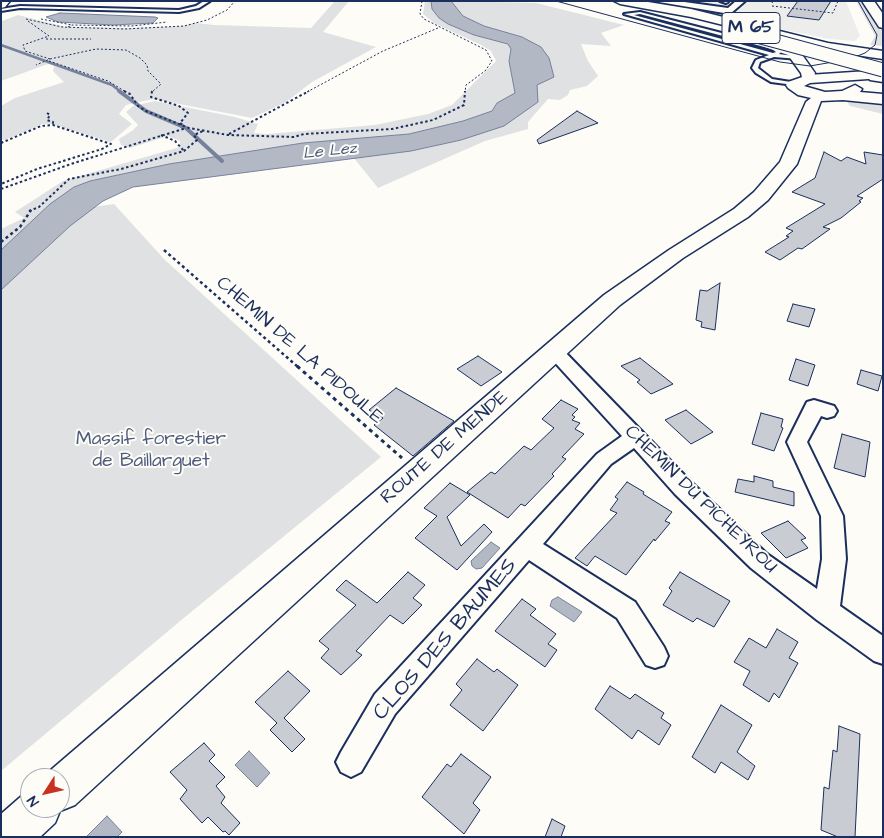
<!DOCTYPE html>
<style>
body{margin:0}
#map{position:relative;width:884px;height:838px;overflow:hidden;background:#fdfcf7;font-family:"Architects Daughter",sans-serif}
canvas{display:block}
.frame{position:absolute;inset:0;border:2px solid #1b2f5e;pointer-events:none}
.north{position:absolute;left:20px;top:768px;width:50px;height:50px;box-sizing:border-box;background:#fdfcf7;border:1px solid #a3aaba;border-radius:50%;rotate:235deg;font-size:14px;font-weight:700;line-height:20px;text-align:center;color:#1b2f5e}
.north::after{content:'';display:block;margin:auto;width:18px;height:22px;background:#c8321e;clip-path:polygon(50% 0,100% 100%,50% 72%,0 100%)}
</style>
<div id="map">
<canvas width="884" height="838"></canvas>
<div class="frame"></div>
<div class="north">N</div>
</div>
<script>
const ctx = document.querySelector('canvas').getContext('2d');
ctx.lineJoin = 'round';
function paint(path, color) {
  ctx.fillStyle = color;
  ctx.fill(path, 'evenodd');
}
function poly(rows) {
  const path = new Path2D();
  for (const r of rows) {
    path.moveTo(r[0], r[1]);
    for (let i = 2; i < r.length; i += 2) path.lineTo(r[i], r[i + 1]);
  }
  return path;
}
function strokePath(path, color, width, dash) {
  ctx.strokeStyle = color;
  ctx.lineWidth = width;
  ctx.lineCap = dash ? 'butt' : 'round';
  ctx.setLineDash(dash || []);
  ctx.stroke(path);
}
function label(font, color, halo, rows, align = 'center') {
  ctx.font = font + ' "Architects Daughter",sans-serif';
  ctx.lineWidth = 4;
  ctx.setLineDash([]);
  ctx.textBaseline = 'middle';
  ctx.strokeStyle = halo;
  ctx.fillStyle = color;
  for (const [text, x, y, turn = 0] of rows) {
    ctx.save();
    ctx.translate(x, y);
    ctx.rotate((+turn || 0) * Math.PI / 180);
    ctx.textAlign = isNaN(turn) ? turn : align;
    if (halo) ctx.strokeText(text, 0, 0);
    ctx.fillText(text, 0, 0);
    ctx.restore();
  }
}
const built = poly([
 [644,1,846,1,860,36,855,41,829,39]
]);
const green = poly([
 [335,1,349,1,323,32,376,47,312,82,286,102,252,118,153,99,126,105,119,114,132,124,111,142,51,124,43,124,5,140,1,139,1,106,15,98,64,82,53,71,54,66,48,64,1,81,2,21,18,15,66,27,132,28,182,26,196,23,214,25,311,28],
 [425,1,431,1,432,9,439,18,508,44,511,49,509,61,516,93,497,103,492,111,463,121,409,134,303,143,169,164,90,181,74,187,38,215,114,204,165,260,381,457,185,617,1,771,1,229,24,218,15,212,63,181,180,147,180,141,168,136,130,148,121,145,119,139,132,131,138,125,126,112,133,106,155,101,235,117,258,124,254,133,267,134,375,125,428,114,452,105,496,61,491,51,481,45,434,23,423,14],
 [451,1,536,3,624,25,601,33,611,46,581,44,588,61,598,76,587,86,570,90,568,95,560,100,548,99,528,122,528,129,485,141,378,188,354,158,411,151,461,140,538,102,522,37,484,26,463,16],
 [856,1,866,1,882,29,883,46,870,45,875,36],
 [858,99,883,103,883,114,850,106,847,102]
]);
const water = poly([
 [431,1,451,1,463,16,484,26,522,37,541,47,549,58,554,77,537,85,538,102,504,126,461,140,411,151,133,187,103,201,70,226,1,290,1,250,50,204,74,187,90,181,169,164,303,143,409,134,463,121,492,111,497,103,515,93,509,61,511,49,508,44,474,35,448,24,439,18,432,9,431,1],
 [60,13,155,17,158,18,153,23,113,25,58,22,46,17,60,13],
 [491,542,500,548,482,568,476,569,472,566,471,561,491,542],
 [558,597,582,612,574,622,550,606,552,600,558,597],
 [249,751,270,773,257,787,235,765,249,751],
 [107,816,122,832,117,837,86,837,107,816]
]);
const streamFar1 = poly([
 [1,45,112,85,121,92]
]);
const stream = poly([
 [119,91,146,111,186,128,222,161]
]);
const building = poly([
 [798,1,831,1,819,20,787,16,798,1],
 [577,111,598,123,539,144,537,140,577,111],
 [824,152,841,161,847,157,866,164,864,152,883,155,883,179,857,196,863,198,859,201,861,202,841,218,823,227,830,229,802,249,798,248,780,260,765,252,789,237,786,236,793,231,786,228,825,204,792,192,815,178,824,152],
 [720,283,715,330,701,327,702,322,696,320,700,290,707,291,720,283],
 [793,304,815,309,809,327,787,321,793,304],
 [478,356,502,372,481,386,457,369,478,356],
 [640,358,673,384,651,394,637,382,640,380,621,366,640,358],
 [796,359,815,365,808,386,789,380,796,359],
 [861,370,882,376,878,391,857,384,861,370],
 [396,388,454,421,413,456,374,425,383,418,369,410,396,388],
 [561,400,578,409,572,415,575,417,572,420,580,423,575,429,584,434,562,457,566,459,552,474,554,476,525,506,521,504,508,518,467,492,491,472,495,474,524,446,531,450,554,428,542,419,561,400],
 [686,410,713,432,691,444,665,420,686,410],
 [761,413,783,419,781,427,783,428,774,451,752,444,761,413],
 [842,434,870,442,865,477,834,468,842,434],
 [754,476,773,481,773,487,794,492,794,506,735,492,738,479,754,482,754,476],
 [627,482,644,492,643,494,672,512,665,521,670,523,655,541,654,539,626,575,595,556,587,566,575,558,617,513,610,510,618,499,615,497,627,482],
 [450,483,470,495,447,517,461,546,484,524,492,532,457,570,415,538,437,516,424,508,450,483],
 [788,521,806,538,801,540,808,548,786,558,761,533,788,521],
 [408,572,425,585,413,598,422,605,403,624,390,615,356,651,362,655,341,675,321,658,329,649,319,641,356,605,336,590,346,580,377,603,408,572],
 [680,572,730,601,714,627,697,618,693,622,663,605,672,591,669,588,680,572],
 [522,599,536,609,530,615,556,634,548,644,557,650,545,667,495,631,522,599],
 [777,629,798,642,789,658,798,663,779,698,774,693,769,702,743,685,750,671,734,662,749,638,766,648,777,629],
 [477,659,494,672,497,669,518,685,483,731,450,705,462,690,456,684,477,659],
 [288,671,310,691,284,718,305,739,292,752,270,730,277,723,255,702,288,671],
 [610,686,630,699,635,694,664,713,661,718,671,725,659,745,638,730,632,739,595,709,610,686],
 [721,705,752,725,737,752,755,766,748,780,721,762,715,773,692,757,721,705],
 [839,726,860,734,855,837,838,837,821,830,824,787,829,789,833,750,837,752,839,726],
 [204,743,215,755,209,761,225,777,216,786,225,797,221,803,240,823,229,835,225,831,223,832,208,817,202,823,180,799,187,790,170,772,204,743],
 [461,754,491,777,473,803,480,810,464,834,422,797,447,764,451,767,461,754],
 [552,819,565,826,561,837,545,837,552,819]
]);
const pathFar3 = poly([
 [422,1,420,14,424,19,486,50,492,61,485,71,466,85,465,92],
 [772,3,773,1],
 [772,6,833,13,838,1],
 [26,19,62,27,125,29,184,26,207,20,227,10,235,1],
 [41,19,72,25],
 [28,21,49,36,23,45,25,51,50,59,36,65],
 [68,27,72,25,132,26,167,22],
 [46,39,91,39],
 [50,59,96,49,126,50,140,58,147,65,148,71,161,84,152,92],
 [49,61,108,81,126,92],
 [307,92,383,51,438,28]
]);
const pathFar2 = poly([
 [124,91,130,94,138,106,146,111,189,128,228,135,294,137,304,134,392,129,433,120,464,105,465,91],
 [152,91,151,97,179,106,188,113,180,123,183,125],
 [47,113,50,115,47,120,53,122,53,125],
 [229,134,309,91],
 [161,135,175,141,184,151],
 [1,143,41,126,53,125,111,144,102,149,37,169,1,184],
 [1,189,71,164,186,128],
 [29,211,39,207,69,179,121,169,184,151,197,140,194,135,203,131]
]);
const pathFar1 = poly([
 [1,242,20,227,31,210],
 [164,250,298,367]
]);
const path = poly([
 [297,366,402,458]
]);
const lane = poly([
 [204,1,210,1,199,8,179,12,20,8,1,11,1,9,20,6,179,10,196,6,204,1],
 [720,1,728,1,728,2,726,3,720,1],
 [640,12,776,47,781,52,779,54,801,57,799,59,774,57,760,62,758,68,772,79,797,83,794,85,771,82,756,73,752,68,756,60,769,55,624,14,640,12],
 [640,14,772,49,776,52,773,53,634,15,640,14]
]);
const street = poly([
 [653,1,677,1,728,8,736,1,745,1,730,14,653,1],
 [555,346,561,348,691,482,767,554,817,589,822,559,821,516,787,442,807,402,814,400,834,406,837,411,834,416,827,418,821,416,807,442,843,516,846,559,840,606,883,636,883,664,874,661,817,620,751,568,675,494,634,448,611,464,543,544,635,602,664,647,668,656,664,665,655,668,646,665,617,618,529,560,395,714,361,772,351,777,341,772,336,762,341,752,375,694,597,454,622,436,549,356,546,352,549,348,555,346]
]);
const secondary = poly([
 [1,1,10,1,5,7,1,8,1,1],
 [862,1,874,1,883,14,883,28,879,27,862,1],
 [883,70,883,78,810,83,804,86,825,92,842,91,855,85,862,89,860,92,883,94,883,104,843,100,821,101,797,164,768,200,748,217,683,258,620,305,75,805,60,811,55,823,40,837,1,837,1,814,25,793,30,791,30,808,60,808,60,778,44,778,45,775,604,295,669,250,734,209,754,192,780,162,806,102,811,98,798,95,788,88,786,85,788,82,808,75,883,70]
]);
const primary = poly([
 [614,1,642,1,691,9,828,43,883,51,883,59,828,51,691,17,620,4,614,1],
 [767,39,798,49,815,73,813,82,803,82,801,73,788,55,762,46,760,43,762,40,767,39],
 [875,73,883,74,883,82,870,80,868,77,875,73]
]);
const tram = poly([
 [556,1,780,62,810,66,850,59,865,53,875,45,877,35,858,1]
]);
const primaryBridge = poly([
 [757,36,883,70]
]);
const farWaternames = [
 ["Le Lez",330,152,-6]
];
const shields = [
 [751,28,58]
];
const shieldNames = [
 ["M 65",751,28]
];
const streetNames = [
 ["CHEMIN DE LA PIDOULE",299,351,41],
 ["ROUTE DE MENDE",445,448,-41],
 ["CHEMIN DU PICHEYROU",700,500,44]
];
const parkNames = [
 ["Massif forestier",151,440],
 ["de Baillarguet",151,462]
];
const nearStreetnames = [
 ["CLOS DES BAUMES",446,640,-49]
];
paint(built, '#edeeec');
paint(green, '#e0e1e3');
paint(water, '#b3b8c5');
strokePath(water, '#76819c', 1);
strokePath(streamFar1, '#76819c', 2.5);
strokePath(stream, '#76819c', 4);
paint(building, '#c9ccd3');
strokePath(building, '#1b2f5e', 1);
strokePath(lane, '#1b2f5e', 4);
strokePath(street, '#1b2f5e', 4);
strokePath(secondary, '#1b2f5e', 3);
strokePath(primary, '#1b2f5e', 3);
strokePath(pathFar3, '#1b2f5e', 1, [2, 2]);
strokePath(pathFar2, '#1b2f5e', 2, [2.5, 2.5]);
strokePath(pathFar1, '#1b2f5e', 2.5, [3, 3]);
strokePath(path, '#1b2f5e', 3, [4, 4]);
paint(lane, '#fdfcf7');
paint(street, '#fdfcf7');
paint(secondary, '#fdfcf7');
paint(primary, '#fdfcf7');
strokePath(tram, '#1b2f5e', 1);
strokePath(primaryBridge, '#1b2f5e', 15, []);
strokePath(primaryBridge, '#fdfcf7', 13);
label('italic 16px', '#49587d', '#fdfcf7', farWaternames);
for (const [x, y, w] of shields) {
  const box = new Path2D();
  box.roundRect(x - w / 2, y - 15.5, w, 31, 4);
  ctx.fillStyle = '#fdfcf7';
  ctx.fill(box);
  strokePath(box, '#1b2f5e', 1);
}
label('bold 18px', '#1b2f5e', null, shieldNames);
label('19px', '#1b2f5e', '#fdfcf7', streetNames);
label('19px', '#4c5c7f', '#fdfcf7', parkNames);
label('22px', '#1b2f5e', '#fdfcf7', nearStreetnames);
</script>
